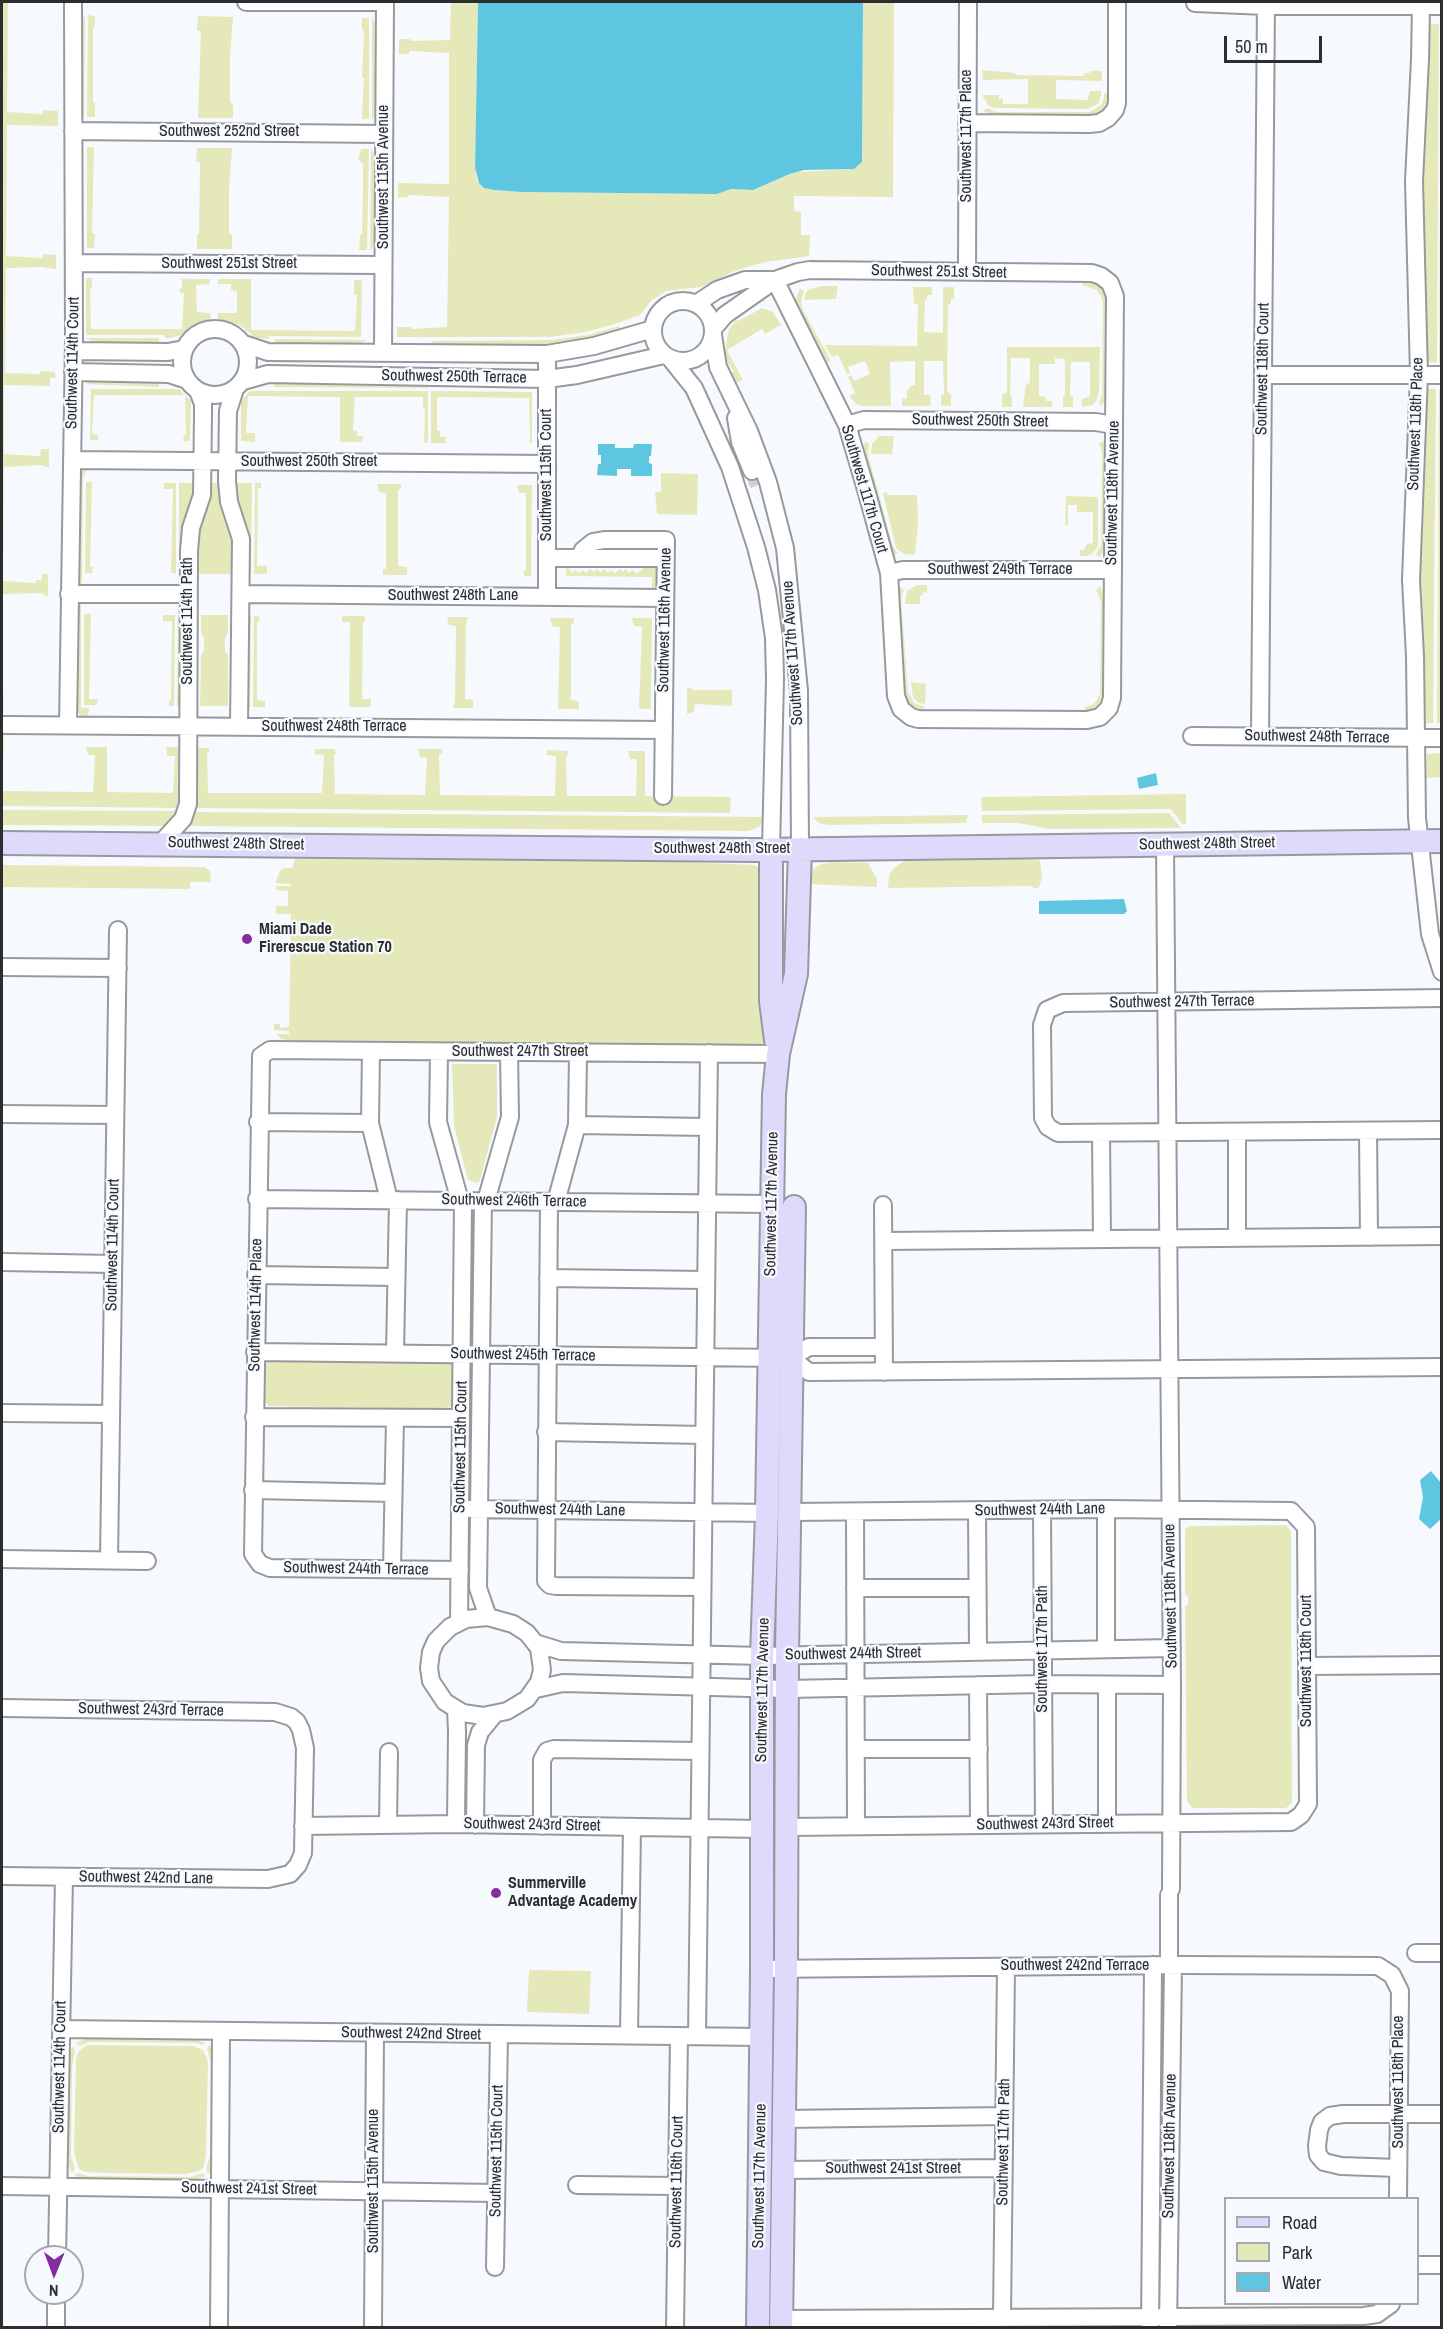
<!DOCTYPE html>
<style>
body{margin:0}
#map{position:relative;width:1443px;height:2329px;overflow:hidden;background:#f6faff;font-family:"Archivo Narrow",sans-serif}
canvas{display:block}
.frame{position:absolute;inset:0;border:3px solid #2c2d2f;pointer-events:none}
.legend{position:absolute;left:1224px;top:2197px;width:195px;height:108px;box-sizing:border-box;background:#f6faff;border:2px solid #a5a8ac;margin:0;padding:8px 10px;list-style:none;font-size:18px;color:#2c2d2f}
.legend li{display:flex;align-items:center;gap:12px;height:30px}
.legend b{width:30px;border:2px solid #a5a8ac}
.north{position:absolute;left:24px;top:2245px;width:60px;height:60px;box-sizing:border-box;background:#f6faff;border:2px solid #a5a8ac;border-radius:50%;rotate:181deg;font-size:16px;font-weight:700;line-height:24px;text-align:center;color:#2c2d2f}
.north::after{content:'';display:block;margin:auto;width:21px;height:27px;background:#852e9b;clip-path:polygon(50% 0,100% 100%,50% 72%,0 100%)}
.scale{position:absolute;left:1224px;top:36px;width:98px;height:27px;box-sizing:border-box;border:3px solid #2c2d2f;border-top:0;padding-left:8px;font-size:18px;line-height:21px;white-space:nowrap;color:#2c2d2f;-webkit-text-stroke:4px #f6faff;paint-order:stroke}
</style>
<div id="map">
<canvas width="1443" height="2329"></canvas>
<div class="frame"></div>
<ul class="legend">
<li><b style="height:8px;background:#dfdafb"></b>Road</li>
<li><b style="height:16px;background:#e5e9b9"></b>Park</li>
<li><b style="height:16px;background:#5fc6e1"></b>Water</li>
</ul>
<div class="north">N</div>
<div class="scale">50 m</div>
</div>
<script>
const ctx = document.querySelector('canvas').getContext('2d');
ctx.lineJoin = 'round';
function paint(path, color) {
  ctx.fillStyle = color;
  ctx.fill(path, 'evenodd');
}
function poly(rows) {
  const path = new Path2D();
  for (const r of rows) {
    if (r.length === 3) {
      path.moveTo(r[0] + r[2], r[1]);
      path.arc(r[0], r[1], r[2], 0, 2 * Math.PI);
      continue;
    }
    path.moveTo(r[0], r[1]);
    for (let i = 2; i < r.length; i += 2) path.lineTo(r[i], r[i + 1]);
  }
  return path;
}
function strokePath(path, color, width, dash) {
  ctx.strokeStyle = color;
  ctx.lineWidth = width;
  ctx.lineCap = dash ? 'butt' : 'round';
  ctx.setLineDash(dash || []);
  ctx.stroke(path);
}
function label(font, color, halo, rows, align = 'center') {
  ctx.font = font + ' "Archivo Narrow",sans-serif';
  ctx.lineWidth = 4.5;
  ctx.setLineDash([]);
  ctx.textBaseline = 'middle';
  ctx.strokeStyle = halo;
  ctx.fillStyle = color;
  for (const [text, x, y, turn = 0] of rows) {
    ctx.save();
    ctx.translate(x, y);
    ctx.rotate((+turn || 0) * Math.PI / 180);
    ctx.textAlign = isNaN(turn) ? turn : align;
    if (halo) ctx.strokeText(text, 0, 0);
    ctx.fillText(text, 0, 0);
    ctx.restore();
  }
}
const green = poly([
 [2,2,8,2,7,112,43,114,43,110,58,111,58,126,7,125,6,256,43,258,43,254,56,255,56,269,41,267,6,268,5,373,40,374,41,371,55,372,56,378,50,378,50,386,4,385,4,454,40,456,41,449,49,449,49,468,41,465,4,467,3,581,36,583,36,580,42,580,42,574,48,574,48,596,43,595,43,593,2,594,4,746,2,779],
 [451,2,478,2,475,168,477,180,484,188,494,190,521,192,717,194,731,189,753,190,796,172,854,169,862,162,863,2,894,2,893,197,794,196,794,211,801,212,801,235,810,235,809,256,765,262,737,270,701,287,666,291,651,301,640,315,618,323,586,332,550,337,397,337,397,327,411,327,412,329,447,327,449,197,408,195,408,197,398,198,398,183,449,184,449,53,409,51,409,54,399,54,399,39,410,39,411,41,450,40],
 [85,14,84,118,81,113,80,27],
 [88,15,95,16,95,27,93,27,93,102,95,103,95,117,87,117],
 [198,16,233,17,230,57,230,103,233,103,233,118,198,118,201,31,197,31],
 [372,16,377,28,377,60,376,112,372,121],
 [362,18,369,18,369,119,362,119,364,78,362,78,364,32,362,29],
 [1428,24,1439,24,1437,362,1427,363,1426,361,1423,293,1426,289,1424,248,1420,244,1422,133,1425,129,1428,88,1425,83],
 [1441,24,1442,24,1441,363,1439,362],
 [982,70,1015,73,1016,75,1084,76,1085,73,1090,73,1090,71,1102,71,1102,81,1056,80,1056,99,1087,100,1090,91,1101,91,1101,96,1098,104,1087,109,994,108,988,105,982,95,999,95,999,99,1003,99,1003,104,1028,104,1028,79,983,80],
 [1105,92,1109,95,1108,102,1102,111,1090,117,991,115,983,111,987,108,997,112,1090,112,1102,104],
 [87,147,94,147,92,233,95,234,94,248,87,248],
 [197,148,232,148,229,189,229,234,232,234,232,249,197,249,197,234,199,234,200,162,196,162],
 [371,148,376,159,376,221,375,243,370,252],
 [361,149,369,149,367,250,359,250,360,235,362,235,363,191,363,163,358,160],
 [86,278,92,278,92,289,90,289,91,329,182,329,184,293,181,293,179,290,182,288,182,279,210,279,210,284,196,285,197,312,210,313,211,319,195,324,182,335,171,338,165,338,165,335,86,335],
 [218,279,251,279,251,330,355,331,357,295,354,294,354,280,362,280,361,337,269,336,269,339,256,338,240,325,218,319,218,313,237,313,237,291,231,290,231,284,218,284],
 [1085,280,1098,284,1104,290,1108,300,1107,395,1102,406,1099,403,1102,394,1103,301,1097,290,1082,285],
 [822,286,838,286,836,299,804,300,806,292,810,289],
 [913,287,932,287,932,295,927,295,927,300,925,300,924,332,943,333,943,287,954,287,954,299,951,299,951,304,948,304,947,391,951,395,951,406,941,406,941,395,944,395,943,361,924,361,924,395,930,395,931,406,902,406,902,399,907,398,907,390,910,389,910,386,915,385,915,361,890,362,891,406,862,406,856,404,849,396,855,393,848,377,851,375,854,381,870,374,865,361,848,367,850,373,847,374,838,355,832,357,825,345,917,346,918,304,914,304],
 [800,288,804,291,801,300,803,310,831,361,826,363,798,309,796,299],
 [762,308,773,312,781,325,765,334,762,329,727,350,743,380,736,383,730,374,734,371,728,364,725,352,729,329,736,320,738,321],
 [619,326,622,332,559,346,432,347,432,341,550,340,588,335],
 [86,338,159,338,159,345,97,344],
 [275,339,367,340,354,346,274,346],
 [1007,347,1100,347,1099,392,1097,399,1093,405,1082,407,1082,399,1090,396,1090,362,1071,362,1070,395,1073,396,1073,407,1063,407,1063,397,1065,396,1065,359,1055,358,1055,364,1039,364,1039,396,1045,397,1046,401,1052,401,1052,407,1023,407,1026,384,1030,383,1030,358,1011,358,1010,395,1012,396,1012,407,1002,407,1002,395,1007,392],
 [91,380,159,380,159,387,85,384],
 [274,381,429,382,428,388,274,387],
 [91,389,179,389,191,401,190,441,183,441,184,435,186,435,185,395,94,395,92,434,98,435,98,440,90,440],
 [1425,389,1436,389,1433,723,1423,723,1421,656,1424,654,1421,612,1417,609,1419,498,1423,494,1425,454,1422,449],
 [1439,390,1442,390,1441,723,1437,723],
 [250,391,428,391,428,443,424,443,425,409,423,409,423,397,355,397,353,430,357,431,357,436,363,436,362,442,340,442,340,397,248,396,246,433,255,433,255,442,241,441,241,401],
 [431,391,532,392,532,443,529,443,530,438,529,398,437,397,437,430,440,431,440,437,446,437,446,443,431,443],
 [879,436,894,436,892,454,871,454,872,444],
 [865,441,869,444,868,454,892,544,897,553,894,557,891,553,863,454],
 [1103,441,1107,451,1106,545,1100,558,1096,554,1101,546,1102,452,1099,443],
 [87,469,83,478,82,584,78,582,80,472],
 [661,473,698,474,697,515,657,514,655,492,661,492],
 [86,482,92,482,90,567,93,567,92,573,85,573],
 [164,483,176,483,176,573,171,573,173,489,164,489],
 [179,483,198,483,183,573,179,573],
 [208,483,222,483,233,523,237,574,193,574,193,544],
 [233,483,252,483,251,574,247,574],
 [255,483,261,483,261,488,258,488,257,566,267,566,267,574,254,574],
 [377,484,401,484,401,489,398,490,398,566,407,567,407,575,383,575,383,569,386,569,386,493,379,492],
 [517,485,532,485,531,576,524,576,524,570,526,570,526,493,519,493],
 [887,492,888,495,917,495,918,526,915,555,904,554,896,548,883,493],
 [1066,496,1098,497,1098,546,1093,553,1087,556,1080,556,1080,550,1084,550,1087,544,1093,543,1093,512,1077,512,1077,505,1068,505,1068,525,1065,525],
 [567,562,573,564,569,569,572,573,575,570,579,573,583,570,586,573,590,569,594,572,597,569,601,573,604,569,608,573,611,570,615,573,620,569,623,572,625,569,629,573,632,570,637,574,649,563,657,565,659,584,652,589,652,577,566,576],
 [917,585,927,585,927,593,923,592,922,596,920,596,920,604,905,604,907,591],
 [1100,586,1105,597,1105,694,1098,707,1087,713,1084,708,1095,703,1100,694,1101,602,1096,590],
 [900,587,904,590,901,599,908,692,914,703,925,707,923,712,910,707,904,697,898,592],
 [81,602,81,708,89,708,88,718,81,716,76,709,78,606],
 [84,614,91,614,89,699,98,699,97,705,84,705],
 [163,615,175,615,174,706,169,706,169,700,171,700,172,621,163,621],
 [178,615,183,615,182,706,177,706],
 [201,615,228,615,228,633,225,638,225,652,228,654,228,706,200,706,201,655,204,651,204,637,201,634],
 [247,615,251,616,250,707,246,707],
 [254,616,259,616,260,621,257,622,257,700,265,701,265,707,253,707],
 [342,616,365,616,365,622,363,622,362,699,371,699,371,707,349,707,350,622,342,622],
 [447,617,468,617,466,624,465,699,473,700,473,708,453,708,455,701,456,626,449,625],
 [550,618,574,618,574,623,571,624,571,700,579,701,579,709,558,709,560,627,552,626],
 [632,618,652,618,651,709,639,709,642,627,634,626],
 [911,682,926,684,925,704,919,703,913,698],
 [687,688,692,688,692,690,732,690,732,706,695,704,694,712,687,714],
 [86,747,107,747,107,792,173,793,175,756,167,756,166,747,178,747,178,789,180,790,180,808,2,806,2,780,3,791,93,792,95,755,88,755],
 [196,748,209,748,209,753,207,753,208,793,322,793,324,755,315,754,315,749,335,749,336,754,334,755,335,794,425,795,427,758,420,757,418,749,442,749,442,754,439,755,440,795,555,796,556,756,547,755,547,750,568,751,568,756,566,756,567,796,636,796,637,759,630,759,628,751,645,751,645,796,731,797,730,813,195,808],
 [1441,753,1441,777,1426,778,1427,754],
 [1186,794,1186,824,1182,824,1171,809,982,811,981,799,981,797],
 [2,810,179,811,167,825,163,826,2,825],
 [194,812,766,817,760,826,749,831,187,826],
 [1169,813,1181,828,1050,829,1018,823,982,823,982,815],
 [968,815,966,823,828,825,819,823,813,817],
 [295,859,660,861,754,865,761,869,766,882,764,1041,760,1047,305,1043,281,1039,277,1034,289,1034,289,1031,274,1030,274,1024,280,1024,280,1028,289,1027,291,914,276,914,276,906,288,906,288,891,276,890,276,886,291,886,291,884,275,883,280,871,283,868,292,868],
 [1024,859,1040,860,1042,879,1038,889,1029,886,888,888,889,876,893,869,904,861],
 [831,862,868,863,877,879,877,887,807,884,812,870,819,865],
 [2,865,204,867,210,871,211,882,190,882,190,889,2,887],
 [452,1064,497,1064,497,1117,480,1180,477,1183,468,1180,454,1126],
 [269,1361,450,1363,455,1368,454,1401,451,1406,443,1409,268,1406,263,1399,264,1366],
 [1286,1525,1291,1531,1292,1803,1286,1808,1192,1808,1187,1801,1185,1606,1188,1606,1188,1596,1185,1595,1185,1529,1191,1526],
 [529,1970,591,1971,589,2014,527,2012],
 [90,2037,192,2038,206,2043,202,2045,196,2043,89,2042,80,2046,75,2043],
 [87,2045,193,2046,203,2050,208,2061,206,2154,204,2166,200,2171,186,2174,105,2173,85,2172,79,2169,74,2152,76,2057,79,2051],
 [209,2045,213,2050,212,2170,208,2174,206,2169,210,2156,211,2064,207,2048],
 [73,2046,75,2050,72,2068,71,2157,75,2169,72,2173,66,2159,69,2054],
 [79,2173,88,2176,191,2177,202,2173,206,2176,192,2182,83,2180,74,2175]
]);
const water = poly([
 [478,2,863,2,862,162,854,169,804,170,790,174,753,190,731,189,717,194,521,192,494,190,484,188,479,183,475,168],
 [598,444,615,444,615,448,633,448,634,444,652,444,651,456,649,456,649,463,652,464,652,476,631,476,631,469,617,469,617,476,597,475,598,464,601,464,601,455,598,455],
 [1156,773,1158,785,1139,789,1137,778],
 [1124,899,1127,911,1124,914,1039,914,1039,901],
 [1431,1471,1441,1483,1442,1518,1430,1529,1419,1519,1423,1497,1420,1480]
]);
const streetTunnel = poly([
 [752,471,758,485]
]);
const street = poly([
 [246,2,385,2],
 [1195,3,1266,6,1442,6],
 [1421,6,1420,59,1414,181,1419,375,1411,580,1415,656,1417,818,1430,934,1442,972],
 [967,123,1089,124,1099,123,1108,118,1115,110,1117,103,1117,2],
 [73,131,384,134],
 [74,263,383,265],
 [810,270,1092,273,1101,276,1110,283,1115,296,1112,698,1109,708,1100,717,1087,720,918,719,911,717,901,709,896,696,889,573,867,493,847,425,775,280,798,272,810,270],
 [967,271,968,2],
 [683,331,30],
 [696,304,717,290,745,280,775,280,725,315,713,329],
 [215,362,33],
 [713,335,718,367,749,431,768,482,785,548,799,691,800,849],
 [244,344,268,352,547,354,594,346,653,329],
 [74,351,168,352,184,349],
 [383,352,385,2],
 [670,358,694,388,730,467,756,547,767,590,774,638,775,679,771,849],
 [73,372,169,374,187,380],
 [1263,375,1442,375],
 [243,381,268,374,547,379,577,375,664,355],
 [235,389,228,411,227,481,229,502,241,539,239,727],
 [736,418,740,442,752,471],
 [847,425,864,420,1096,422,1113,425],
 [72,460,547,464],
 [547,558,665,558],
 [579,558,583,550,593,542,604,540,666,540,663,796],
 [889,573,903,570,1112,570],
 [69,594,188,594],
 [241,594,665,598],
 [547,597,547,354],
 [5,725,664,730],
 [68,725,74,340,73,2],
 [1192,736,1442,738],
 [1260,736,1266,2],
 [160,844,183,819,188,804,189,551,191,528,202,495,203,415,203,404,198,391],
 [1165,845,1172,1685,1171,1889],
 [2,967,118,968],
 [1442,998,1063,1003,1047,1010,1042,1025,1043,1118,1048,1127,1058,1133,1442,1130],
 [371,1051,370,1123,389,1200],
 [439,1052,438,1122,460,1201],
 [2,1114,115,1115],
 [258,1122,370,1123],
 [577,1125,708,1127],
 [1368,1131,1369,1237],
 [1101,1134,1102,1239],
 [257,1199,771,1204],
 [483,1201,478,1588,488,1617],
 [486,1201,510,1117,509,1052],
 [549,1202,546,1581,550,1585,556,1586,702,1587],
 [556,1202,577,1125,578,1053],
 [883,1205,884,1372],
 [1237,1238,1237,1133],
 [884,1241,1442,1236],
 [2,1262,113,1264],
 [256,1275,396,1277],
 [548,1278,706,1280],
 [255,1352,781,1358],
 [395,1353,398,1200],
 [791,1358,809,1372,1442,1367],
 [791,1358,809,1347,884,1347],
 [2,1413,111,1414],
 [254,1417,461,1418],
 [546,1432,704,1435],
 [253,1490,393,1493],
 [470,1509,767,1513],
 [1106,1509,1106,1649],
 [1042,1510,1044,1824],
 [977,1511,978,1651],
 [855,1512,856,1826],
 [2,1559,147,1561],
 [109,1560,118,930],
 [392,1569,395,1418],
 [460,1570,270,1568,260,1564,253,1554,261,1056,270,1050,778,1054],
 [855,1588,977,1588],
 [488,1617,513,1624,527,1633,539,1648,542,1670,539,1682,527,1699,507,1711,483,1716,463,1713,445,1702,431,1681,429,1668,431,1652,436,1641,450,1627,466,1619,488,1617],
 [459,1621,463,1201],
 [535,1643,561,1651,762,1656,1172,1648],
 [1307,1666,1442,1665],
 [978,1685,979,1825],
 [1107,1685,1107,1823],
 [536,1689,563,1683,787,1689,1043,1684,1172,1685],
 [2,1708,275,1712,291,1717,297,1722,301,1730,305,1748,303,1853,298,1865,290,1874,268,1879,2,1876],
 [856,1749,979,1749],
 [456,1824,457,1731,456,1709],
 [388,1825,389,1752],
 [475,1825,476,1745,480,1732,494,1715],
 [303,1826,456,1824,762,1829],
 [542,1826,542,1760,547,1751,554,1749,700,1751],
 [786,1827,1291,1822,1301,1815,1308,1804,1306,1527,1291,1511,1106,1509,790,1512],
 [1416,1953,1442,1953],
 [1169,1965,1169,1895],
 [762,1969,1184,1965,1378,1966,1392,1975,1400,1991,1398,2198],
 [61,2029,762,2037],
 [629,2035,632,1827],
 [697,2036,709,1053],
 [784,2119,1004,2116],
 [1398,2168,1341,2166,1324,2162,1318,2155,1317,2146,1319,2130,1322,2122,1330,2116,1343,2114,1442,2114],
 [783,2170,1004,2168],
 [577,2185,677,2186],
 [2,2186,496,2193],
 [57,2257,64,1877],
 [1418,2265,1442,2265],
 [495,2267,499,2035],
 [1002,2317,1006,1967],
 [781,2319,1364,2316,1377,2314,1391,2304],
 [56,2328,56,2293],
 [219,2328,221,2031],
 [373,2328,375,2034],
 [675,2328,679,2036],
 [1150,2328,1153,1965],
 [1168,2328,1173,1965]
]);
const secondary = poly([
 [2,843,755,850,1442,841],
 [771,849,771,1001,776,1040],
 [758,2328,762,1969,762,1656,767,1513,774,1094,778,1054,796,974,800,849],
 [781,2328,786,1970,787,1656,794,1207]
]);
const markers = [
 [247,939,6,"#852e9b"],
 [496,1893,6,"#852e9b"]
];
const streetNames = [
 ["Southwest 252nd Street",229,132],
 ["Southwest 117th Place",967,136,-90],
 ["Southwest 115th Avenue",384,177,-90],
 ["Southwest 251st Street",229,264],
 ["Southwest 251st Street",939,272,1],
 ["Southwest 114th Court",73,363,-89],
 ["Southwest 118th Court",1263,369,-89],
 ["Southwest 250th Terrace",454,377,1],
 ["Southwest 250th Street",980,421,1],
 ["Southwest 118th Place",1416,424,-88],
 ["Southwest 250th Street",309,462],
 ["Southwest 115th Court",547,475,-90],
 ["Southwest 117th Court",864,489,74],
 ["Southwest 118th Avenue",1113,493,-89],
 ["Southwest 249th Terrace",1000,570],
 ["Southwest 248th Lane",453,596],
 ["Southwest 116th Avenue",665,620,-89],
 ["Southwest 114th Path",188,621,-90],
 ["Southwest 117th Avenue",793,653,-94],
 ["Southwest 248th Terrace",334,727],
 ["Southwest 248th Terrace",1317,737,1],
 ["Southwest 248th Street",236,844,1],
 ["Southwest 248th Street",1207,844,-1],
 ["Southwest 248th Street",722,849],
 ["Southwest 247th Terrace",1182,1002,-1],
 ["Southwest 247th Street",520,1052],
 ["Southwest 246th Terrace",514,1201,1],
 ["Southwest 117th Avenue",772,1204,-89],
 ["Southwest 114th Court",113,1245,-89],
 ["Southwest 114th Place",256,1305,-89],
 ["Southwest 245th Terrace",523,1355,1],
 ["Southwest 115th Court",461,1447,-89],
 ["Southwest 244th Lane",560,1510,1],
 ["Southwest 244th Lane",1040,1510,-1],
 ["Southwest 244th Terrace",356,1569,1],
 ["Southwest 118th Avenue",1171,1596,-91],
 ["Southwest 117th Path",1043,1649,-90],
 ["Southwest 244th Street",853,1654,-1],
 ["Southwest 118th Court",1307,1661,-90],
 ["Southwest 117th Avenue",763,1690,-89],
 ["Southwest 243rd Terrace",151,1710,1],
 ["Southwest 243rd Street",1045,1824,-1],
 ["Southwest 243rd Street",532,1825,1],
 ["Southwest 242nd Lane",146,1878,1],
 ["Southwest 242nd Terrace",1075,1966],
 ["Southwest 242nd Street",411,2034,1],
 ["Southwest 114th Court",60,2067,-89],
 ["Southwest 118th Place",1399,2082,-90],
 ["Southwest 117th Path",1004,2142,-89],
 ["Southwest 118th Avenue",1170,2146,-89],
 ["Southwest 115th Court",497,2151,-89],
 ["Southwest 241st Street",893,2169],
 ["Southwest 117th Avenue",760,2176,-89],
 ["Southwest 115th Avenue",374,2181,-90],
 ["Southwest 116th Court",677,2182,-89],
 ["Southwest 241st Street",249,2189,1]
];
const poiNames = [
 ["Miami Dade",259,930],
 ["Firerescue Station 70",259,948],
 ["Summerville",508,1884],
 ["Advantage Academy",508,1902]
];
paint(green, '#e5e9b9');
paint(water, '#5fc6e1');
strokePath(streetTunnel, '#ced1d5', 16, [16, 8]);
strokePath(street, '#969a9e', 20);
strokePath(secondary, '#969a9e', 26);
strokePath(street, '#fff', 16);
strokePath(secondary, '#dfdafb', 22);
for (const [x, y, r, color] of markers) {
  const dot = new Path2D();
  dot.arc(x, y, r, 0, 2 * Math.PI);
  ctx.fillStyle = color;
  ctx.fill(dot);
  strokePath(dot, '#f6faff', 2);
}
label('16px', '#2c2d2f', '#f6faff', streetNames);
label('bold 16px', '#2c2d2f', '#f6faff', poiNames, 'left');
</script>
